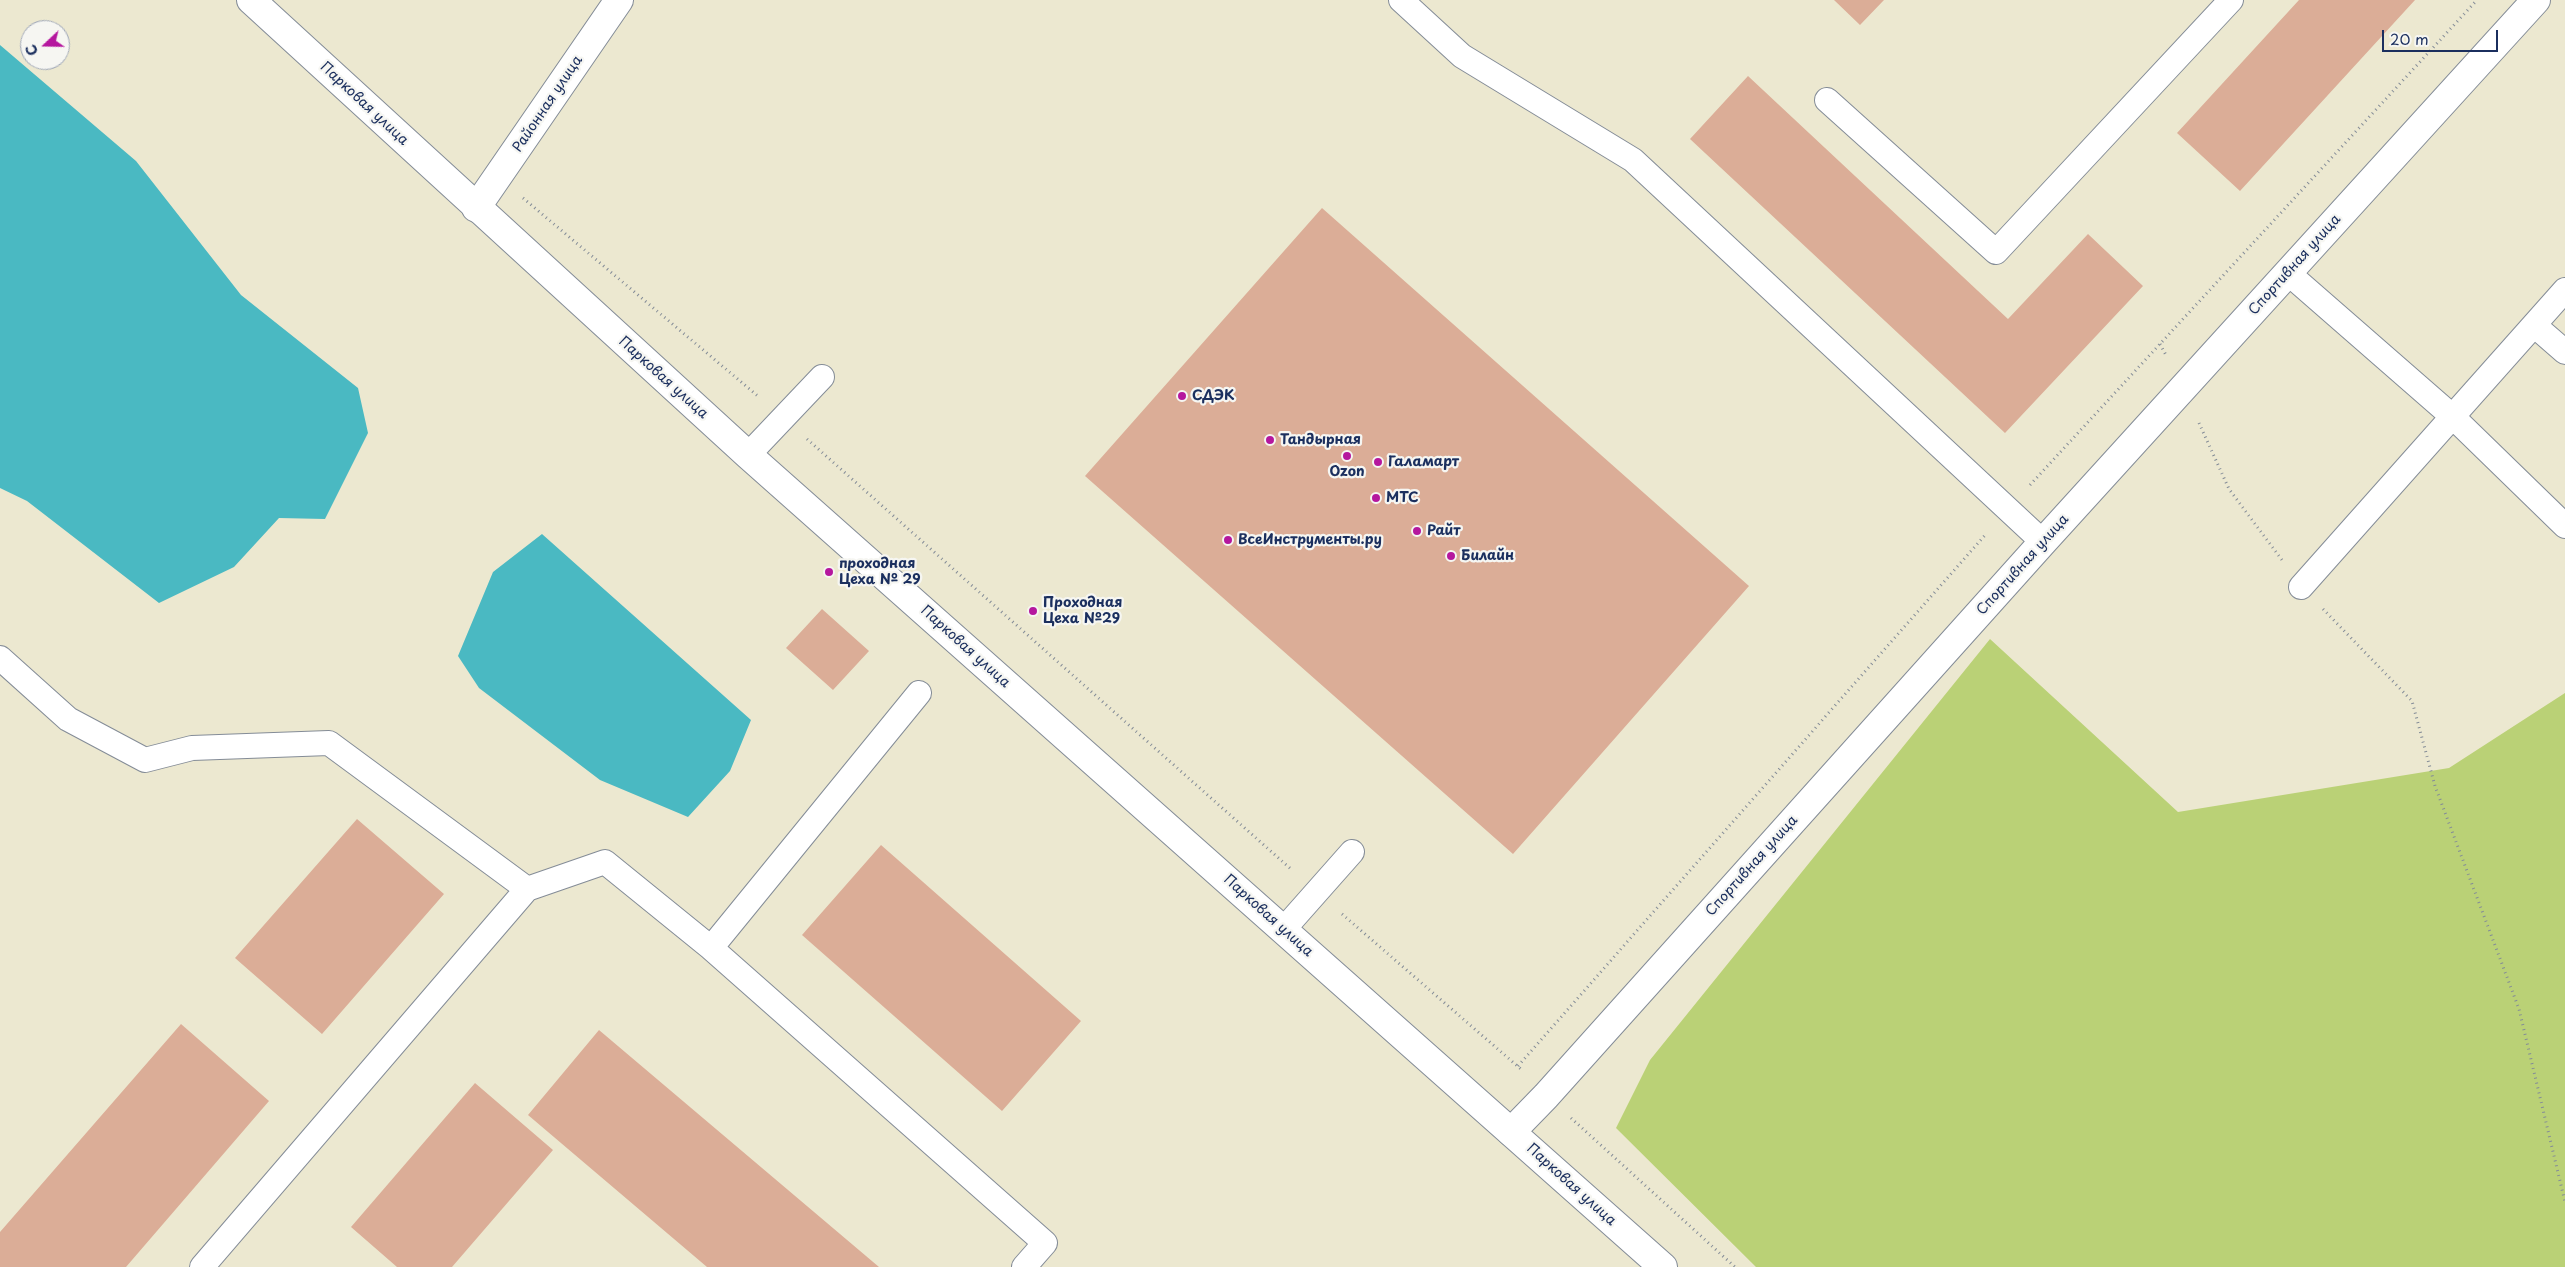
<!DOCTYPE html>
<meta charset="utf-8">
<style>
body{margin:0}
#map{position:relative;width:2565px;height:1267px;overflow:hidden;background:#ece8d0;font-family:"Playpen Sans",sans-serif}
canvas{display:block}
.north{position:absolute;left:20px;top:20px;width:50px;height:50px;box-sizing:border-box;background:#f6f6f2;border:1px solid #9ea6b7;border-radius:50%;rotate:249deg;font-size:14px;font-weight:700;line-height:20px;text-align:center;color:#1b2f5e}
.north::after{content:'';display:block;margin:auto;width:18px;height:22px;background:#b5179e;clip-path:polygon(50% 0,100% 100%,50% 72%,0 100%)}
.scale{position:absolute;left:2382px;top:30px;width:116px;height:22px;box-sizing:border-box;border:2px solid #1b2f5e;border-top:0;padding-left:6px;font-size:15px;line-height:18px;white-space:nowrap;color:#1b2f5e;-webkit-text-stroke:4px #f6f6f2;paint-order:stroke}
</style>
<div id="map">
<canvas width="2565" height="1267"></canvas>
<div class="north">С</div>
<div class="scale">20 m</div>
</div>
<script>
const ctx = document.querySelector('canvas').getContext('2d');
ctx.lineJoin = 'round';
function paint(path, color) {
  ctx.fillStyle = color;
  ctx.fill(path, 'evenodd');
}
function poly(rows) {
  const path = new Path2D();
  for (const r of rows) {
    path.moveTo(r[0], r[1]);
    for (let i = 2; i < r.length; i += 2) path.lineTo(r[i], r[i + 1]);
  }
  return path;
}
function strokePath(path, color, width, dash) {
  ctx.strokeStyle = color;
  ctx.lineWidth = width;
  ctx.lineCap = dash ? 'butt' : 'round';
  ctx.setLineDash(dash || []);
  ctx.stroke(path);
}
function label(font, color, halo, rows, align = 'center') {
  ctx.font = font + ' "Playpen Sans",sans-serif';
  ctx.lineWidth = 4.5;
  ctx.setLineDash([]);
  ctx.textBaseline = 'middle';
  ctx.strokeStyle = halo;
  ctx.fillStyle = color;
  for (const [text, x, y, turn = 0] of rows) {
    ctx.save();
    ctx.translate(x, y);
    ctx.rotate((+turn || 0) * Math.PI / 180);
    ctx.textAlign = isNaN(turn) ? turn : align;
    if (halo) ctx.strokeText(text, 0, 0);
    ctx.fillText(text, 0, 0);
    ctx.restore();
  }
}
const green = poly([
 [1990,639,2178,812,2449,768,2565,693,2565,1267,1756,1267,1616,1128,1650,1060]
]);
const water = poly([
 [0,45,136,161,241,295,358,388,368,433,325,519,279,518,234,567,159,603,27,501,0,488],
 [542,534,751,720,730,771,688,817,600,780,479,688,458,656,493,572]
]);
const building = poly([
 [1834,0,1884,0,1860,25],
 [2299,0,2415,0,2240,191,2177,133],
 [1748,76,2008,319,2088,234,2143,286,2005,433,1690,139],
 [1322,208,1749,586,1513,854,1085,476],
 [822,609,869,651,833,690,786,648],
 [357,819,444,894,322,1034,235,958],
 [881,845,1081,1021,1002,1111,802,935],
 [181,1024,269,1101,126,1267,0,1267,0,1232],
 [599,1030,879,1267,707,1267,528,1115],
 [475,1083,553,1150,452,1267,397,1267,351,1227]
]);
const path = poly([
 [523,198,759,397],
 [2160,344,2167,357],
 [2199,423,2229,489,2282,560],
 [807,439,1292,870],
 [2030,485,2477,0],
 [2323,609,2412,701,2435,786,2519,1009,2565,1202],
 [1342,914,1522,1070],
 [1518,1066,1986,534],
 [1571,1118,1735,1267]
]);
const service = poly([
 [1401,0,1462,56,1633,160,2043,542],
 [1827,100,1996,252,2231,0],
 [2288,273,2453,417,2565,526],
 [2534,325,2565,352],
 [748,455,822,377],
 [2301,587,2565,290],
 [0,658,68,719,145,760,192,748,329,743,527,889],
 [919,693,711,948,1045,1243,1024,1267],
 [1283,930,1352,852],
 [202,1267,527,889,605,862,711,948]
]);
const tertiary = poly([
 [1511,1132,1546,1096,2043,542,2536,0]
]);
const secondary = poly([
 [476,208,619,0]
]);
const primary = poly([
 [251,0,748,455,1663,1267]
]);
const markers = [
 [1182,396,5,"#b5179e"],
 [1270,440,5,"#b5179e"],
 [1347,456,5,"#b5179e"],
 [1378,462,5,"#b5179e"],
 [1376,498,5,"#b5179e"],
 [1417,531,5,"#b5179e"],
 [1228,540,5,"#b5179e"],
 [1451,556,5,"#b5179e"],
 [829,572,5,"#b5179e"],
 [1033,611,5,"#b5179e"]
];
const streetNames = [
 ["Парковая улица",364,104,43],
 ["Районная улица",548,104,-56],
 ["Спортивная улица",2295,265,-48],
 ["Парковая улица",663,378,42],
 ["Спортивная улица",2023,565,-48],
 ["Парковая улица",965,647,42],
 ["Спортивная улица",1752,866,-48],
 ["Парковая улица",1268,916,42],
 ["Парковая улица",1571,1185,42]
];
const poiNames = [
 ["СДЭК",1192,396],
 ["Тандырная",1280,440],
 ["Галамарт",1388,462],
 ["Ozon",1347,472,"center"],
 ["МТС",1386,498],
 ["Райт",1427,531],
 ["ВсеИнструменты.ру",1238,540],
 ["Билайн",1461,556],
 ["проходная",839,564],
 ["Цеха № 29",839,580],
 ["Проходная",1043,603],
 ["Цеха №29",1043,619]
];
paint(green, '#bad176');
paint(water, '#4ab9c2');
paint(building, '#dbad97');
strokePath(service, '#848c97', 26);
strokePath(tertiary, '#848c97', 30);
strokePath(secondary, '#848c97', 30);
strokePath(primary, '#848c97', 30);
strokePath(path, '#848c97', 3, [1, 4]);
strokePath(service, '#fff', 24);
strokePath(tertiary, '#fff', 28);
strokePath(secondary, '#fff', 28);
strokePath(primary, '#fff', 28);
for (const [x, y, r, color] of markers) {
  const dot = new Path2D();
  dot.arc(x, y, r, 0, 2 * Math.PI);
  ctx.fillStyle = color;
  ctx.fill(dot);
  strokePath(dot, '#f6f6f2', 2);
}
label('14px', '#1b2f5e', '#f6f6f2', streetNames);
label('bold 14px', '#1b2f5e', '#f6f6f2', poiNames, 'left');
</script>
